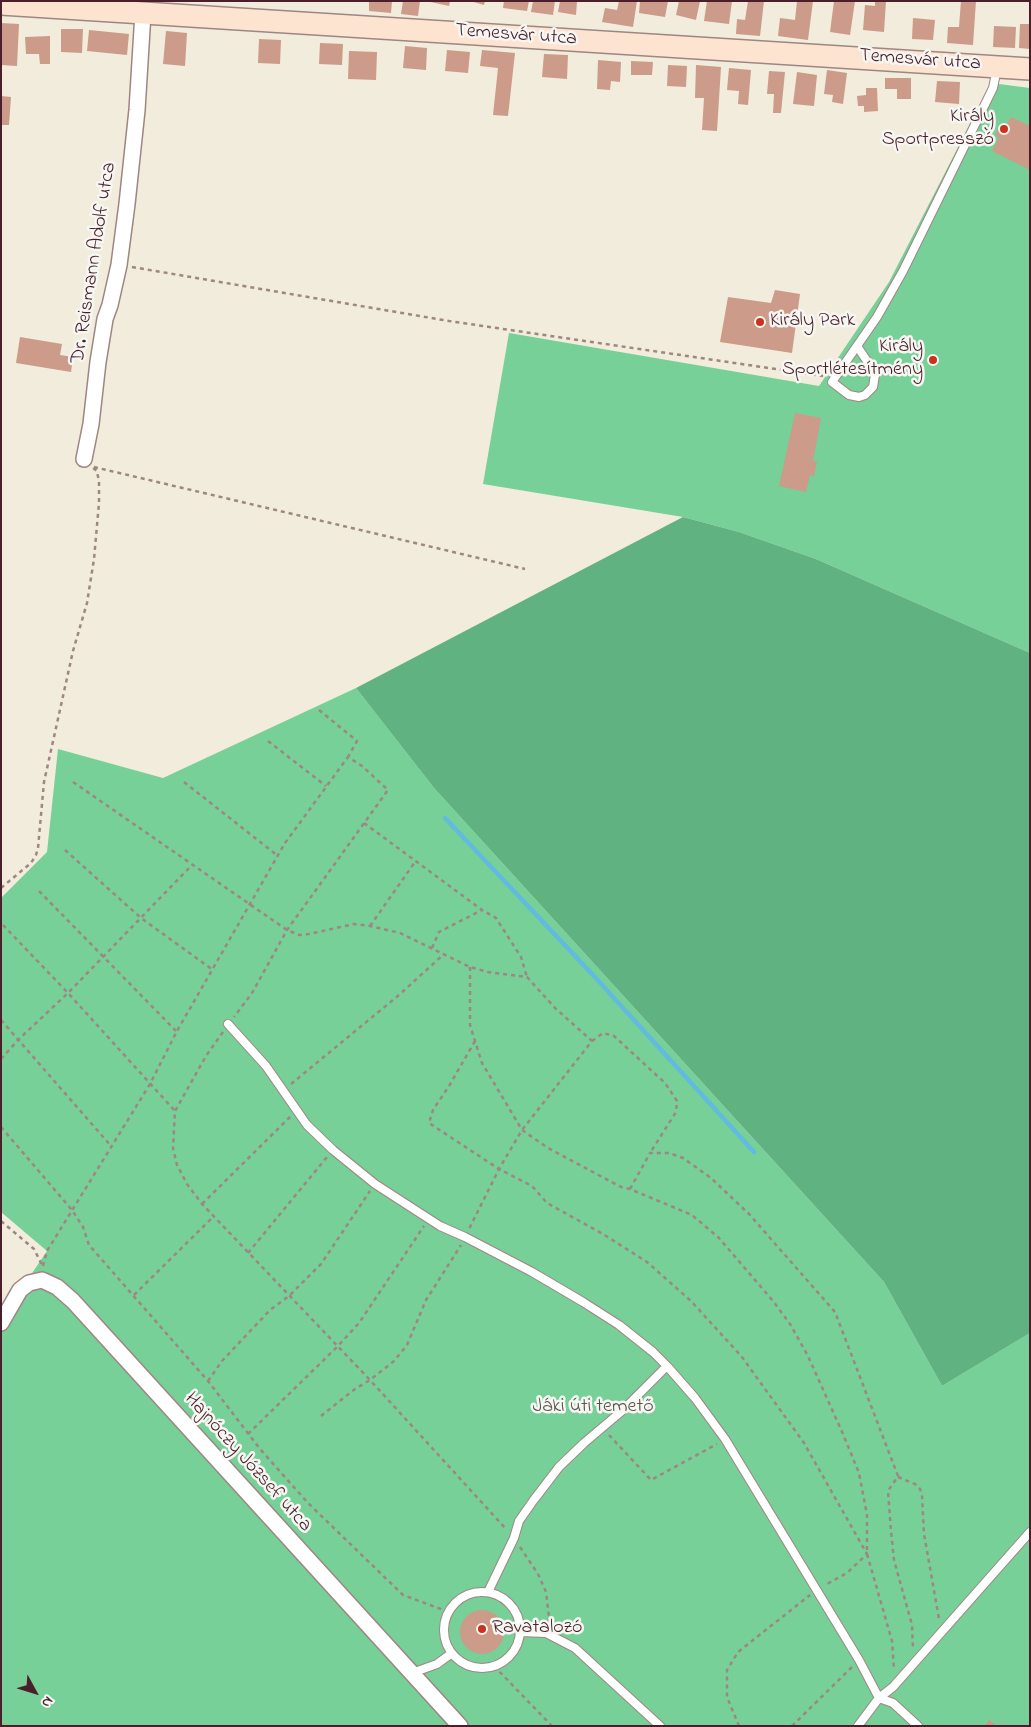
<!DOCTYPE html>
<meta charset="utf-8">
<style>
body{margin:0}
#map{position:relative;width:1031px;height:1727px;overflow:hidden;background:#f1ecdb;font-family:"Indie Flower",sans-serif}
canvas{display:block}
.frame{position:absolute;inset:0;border:2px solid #4a1f2b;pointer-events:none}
.north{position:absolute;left:10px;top:1667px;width:50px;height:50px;-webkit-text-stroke:4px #f6f6f2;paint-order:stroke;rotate:129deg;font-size:14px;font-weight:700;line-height:20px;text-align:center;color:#4a1f2b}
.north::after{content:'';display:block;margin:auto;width:18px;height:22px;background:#4a1f2b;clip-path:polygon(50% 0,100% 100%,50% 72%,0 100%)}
</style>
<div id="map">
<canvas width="1031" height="1727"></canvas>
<div class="frame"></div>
<div class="north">N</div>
</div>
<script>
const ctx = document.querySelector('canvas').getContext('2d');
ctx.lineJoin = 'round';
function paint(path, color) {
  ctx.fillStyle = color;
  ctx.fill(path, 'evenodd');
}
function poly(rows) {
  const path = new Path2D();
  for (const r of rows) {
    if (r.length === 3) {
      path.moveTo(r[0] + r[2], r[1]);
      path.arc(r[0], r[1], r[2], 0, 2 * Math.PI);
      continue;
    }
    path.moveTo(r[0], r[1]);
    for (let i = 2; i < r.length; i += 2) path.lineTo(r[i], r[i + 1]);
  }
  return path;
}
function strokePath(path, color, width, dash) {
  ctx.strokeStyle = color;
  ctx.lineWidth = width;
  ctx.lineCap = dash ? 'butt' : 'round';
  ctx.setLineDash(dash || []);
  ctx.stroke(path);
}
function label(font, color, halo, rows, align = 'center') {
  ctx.font = font + ' "Indie Flower",sans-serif';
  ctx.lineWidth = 5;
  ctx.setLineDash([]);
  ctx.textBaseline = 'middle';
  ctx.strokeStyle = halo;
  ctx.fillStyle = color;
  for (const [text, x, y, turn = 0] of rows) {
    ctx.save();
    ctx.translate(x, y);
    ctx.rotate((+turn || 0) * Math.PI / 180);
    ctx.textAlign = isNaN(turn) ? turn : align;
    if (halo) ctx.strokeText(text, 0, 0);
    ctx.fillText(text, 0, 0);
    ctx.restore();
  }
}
const green = poly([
 [991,83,1030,88,1030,653,816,559,739,532,683,517,483,484,509,333,819,386,889,282],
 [356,688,434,788,884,1282,942,1386,1030,1333,1030,1726,1,1726,1,1323,12,1303,47,1251,1,1212,1,898,47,852,58,749,163,778]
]);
const forest = poly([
 [683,517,739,532,816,559,1030,653,1030,1333,942,1386,884,1282,434,788,356,688]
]);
const stream = poly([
 [445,818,593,975,754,1152]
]);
const building = poly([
 [369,1,392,1,391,13,369,11],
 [403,1,420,1,418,16,401,14],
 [426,1,450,1,449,6],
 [470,1,485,1,484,5],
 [504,1,529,1,527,11,503,8],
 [533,1,555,1,553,15,531,12],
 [560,1,577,1,576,15,558,12],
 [619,1,637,1,633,27,602,22,605,8,617,10],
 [640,1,668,1,665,17,639,13],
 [679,1,700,1,696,20,676,15],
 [707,1,732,1,729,24,704,21],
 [748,1,764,1,760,36,736,34,737,19,745,20],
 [797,1,813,1,808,40,778,36,780,18,795,20],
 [834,1,855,1,850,35,830,32],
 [875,1,886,1,884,32,863,30,865,5,875,6],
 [961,1,976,1,973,45,947,43,948,27,959,27],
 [913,18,935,20,933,40,912,39],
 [1,23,19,24,17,66,1,65],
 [1020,24,1030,24,1030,49,1019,48],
 [994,26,1016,27,1015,48,993,47],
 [61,29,83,29,82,53,61,52],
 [89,30,129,34,127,55,87,51],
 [166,31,187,33,185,66,163,64],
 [50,36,50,64,40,64,39,54,26,54,25,37],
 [259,39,281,40,280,64,258,63],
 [320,43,343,44,342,65,319,64],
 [405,46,427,48,426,70,403,68],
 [447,50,470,52,468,73,445,71],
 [482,50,515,53,508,116,493,115,498,68,480,66],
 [349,51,377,52,376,80,348,79],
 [544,54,568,55,567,79,542,77],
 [598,60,621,62,620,82,611,81,610,90,597,89],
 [631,61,653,62,652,75,631,75],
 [668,65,687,66,686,87,667,86],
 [696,65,721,67,717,131,702,130,704,98,695,98],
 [729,68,751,70,748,105,738,104,739,91,727,90],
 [827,70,847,73,843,104,832,102,833,95,824,94],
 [769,71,785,72,781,113,773,113,774,94,767,94],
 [797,72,817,75,814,106,793,104],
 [885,78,911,78,911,99,897,99,897,89,885,89],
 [937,81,960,82,959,104,935,102],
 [866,88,877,88,878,111,864,112,864,106,858,106,857,96,866,95],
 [1,96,11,97,9,125,1,125],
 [1011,117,1030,126,1030,170,992,151,999,138,995,135,999,126,1004,129],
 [775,290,800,294,792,353,720,342,728,297,771,303],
 [20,337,62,344,60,355,73,357,71,372,16,363],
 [795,413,821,418,813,461,817,462,814,476,810,475,806,492,779,486],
 [482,1632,22],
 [989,1720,997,1726,985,1726]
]);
const path = poly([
 [132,267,449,321,823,376],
 [94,467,525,569],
 [319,710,357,741,348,757],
 [268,741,326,786],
 [73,782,287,930,299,935,309,934,354,924,370,926,400,933,470,967,488,972,527,977,555,1008,592,1041,522,1130,499,1169,469,1229],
 [184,782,278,856],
 [364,823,482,910,496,918,521,957,527,977],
 [65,850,141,918,213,970],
 [1,888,31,863,36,855,38,848,44,782,73,651,87,603,94,559,99,503,99,482,97,471,93,468],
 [39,891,176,1031],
 [3,925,68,993,175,1111],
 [370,926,415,862],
 [432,948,439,932,482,910],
 [470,967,470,1025,475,1041,482,1063,522,1130,548,1148,621,1187,630,1189,692,1215,719,1238,773,1301,790,1324,808,1356,843,1434,859,1473,867,1515,867,1554,892,1641,894,1670],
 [1,1020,111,1146],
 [223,1032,206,1056,175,1111,173,1148,177,1165,187,1184,202,1204,370,1380,506,1529],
 [475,1041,449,1086,433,1110,429,1123,499,1169,532,1186,547,1203,603,1234,647,1262,691,1301,742,1357,804,1443,867,1554,847,1573,825,1585],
 [592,1041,603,1033,614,1036,665,1083,677,1101,676,1112,650,1153],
 [1,1059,19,1039,68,993,193,864],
 [291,1084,399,995,444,954],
 [1,1127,72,1210,83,1227,89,1245,208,1381,260,1449,308,1503,403,1595,449,1612],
 [630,1189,650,1153,669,1153,683,1158,711,1178,749,1214,835,1312,898,1476,888,1491,891,1531,894,1560,912,1625,913,1648],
 [202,1204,290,1117],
 [1,1221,34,1249,43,1267],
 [248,1253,327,1157],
 [43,1266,47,1251,150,1084,177,1031,285,843,348,757,362,766,388,790,287,930,252,993,234,1017],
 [134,1295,213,1217],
 [208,1381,222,1361,270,1310,289,1296,321,1264,370,1191],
 [321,1416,355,1389,370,1380,394,1361,407,1345,426,1300,461,1245],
 [248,1434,337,1347,359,1323,424,1226],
 [609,1435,651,1480,717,1444],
 [898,1477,915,1484,920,1489,922,1496,924,1534,939,1619],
 [520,1547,538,1574,546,1592,549,1617,548,1625],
 [494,1666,552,1726],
 [739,1726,727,1697,727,1670,738,1652,810,1595],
 [792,1726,852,1667]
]);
const lane = poly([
 [857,346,873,370,875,375,873,387,865,395,859,397,849,395,832,382,877,317,903,271,993,88,997,68],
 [228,1024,266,1066,307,1125,333,1150,375,1184,440,1226,465,1237,532,1272,583,1302,619,1325,653,1352,667,1366,695,1398,725,1439,859,1660,879,1698,858,1726],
 [488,1592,514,1538,519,1521,533,1501,559,1467,584,1443,623,1410,667,1366],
 [482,1630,38],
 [520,1632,546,1633,575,1648,660,1726],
 [412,1673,437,1664,452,1653],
 [918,1726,893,1703,879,1698,893,1687,1030,1532]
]);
const street = poly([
 [84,459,91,424,98,362,105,319,110,305,119,265,127,204,137,110,143,13],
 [1,1323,20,1290,29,1283,42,1280,57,1287,73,1301,460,1726]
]);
const secondary = poly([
 [1,4,1030,69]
]);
const markers = [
 [1004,129,5,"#c8321e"],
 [760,322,5,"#c8321e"],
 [933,360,5,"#c8321e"],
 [482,1629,5,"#c8321e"]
];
const streetNames = [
 ["Temesvár utca",516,36,4],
 ["Temesvár utca",920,61,4],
 ["Dr. Reismann Adolf utca",95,263,-81],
 ["Hajnóczy József utca",247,1463,48]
];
const poiNames = [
 ["Király",994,118],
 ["Sportpresszó",994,141],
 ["Király Park",770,322,"left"],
 ["Király",923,348],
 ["Sportlétesítmény",923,371],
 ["Ravatalozó",492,1629,"left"]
];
const parkNames = [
 ["Jáki úti temető",593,1408]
];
paint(green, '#76d097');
paint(forest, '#60b280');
strokePath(stream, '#63bae0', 4.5);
paint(building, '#cc9b89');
strokePath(lane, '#9e8683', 10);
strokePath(street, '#9e8683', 18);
strokePath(secondary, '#9e8683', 24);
strokePath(path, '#9e8683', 2.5, [4, 4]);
strokePath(lane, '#fff', 8);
strokePath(street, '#fff', 15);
strokePath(secondary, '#fde4d1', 21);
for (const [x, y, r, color] of markers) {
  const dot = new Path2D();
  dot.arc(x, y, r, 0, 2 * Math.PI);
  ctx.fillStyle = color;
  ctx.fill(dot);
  strokePath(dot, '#f6f6f2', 2);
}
label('20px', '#4a1f2b', '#f6f6f2', streetNames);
label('20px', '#4a1f2b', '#f6f6f2', poiNames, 'right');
label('20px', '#57544b', '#f6f6f2', parkNames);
</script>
